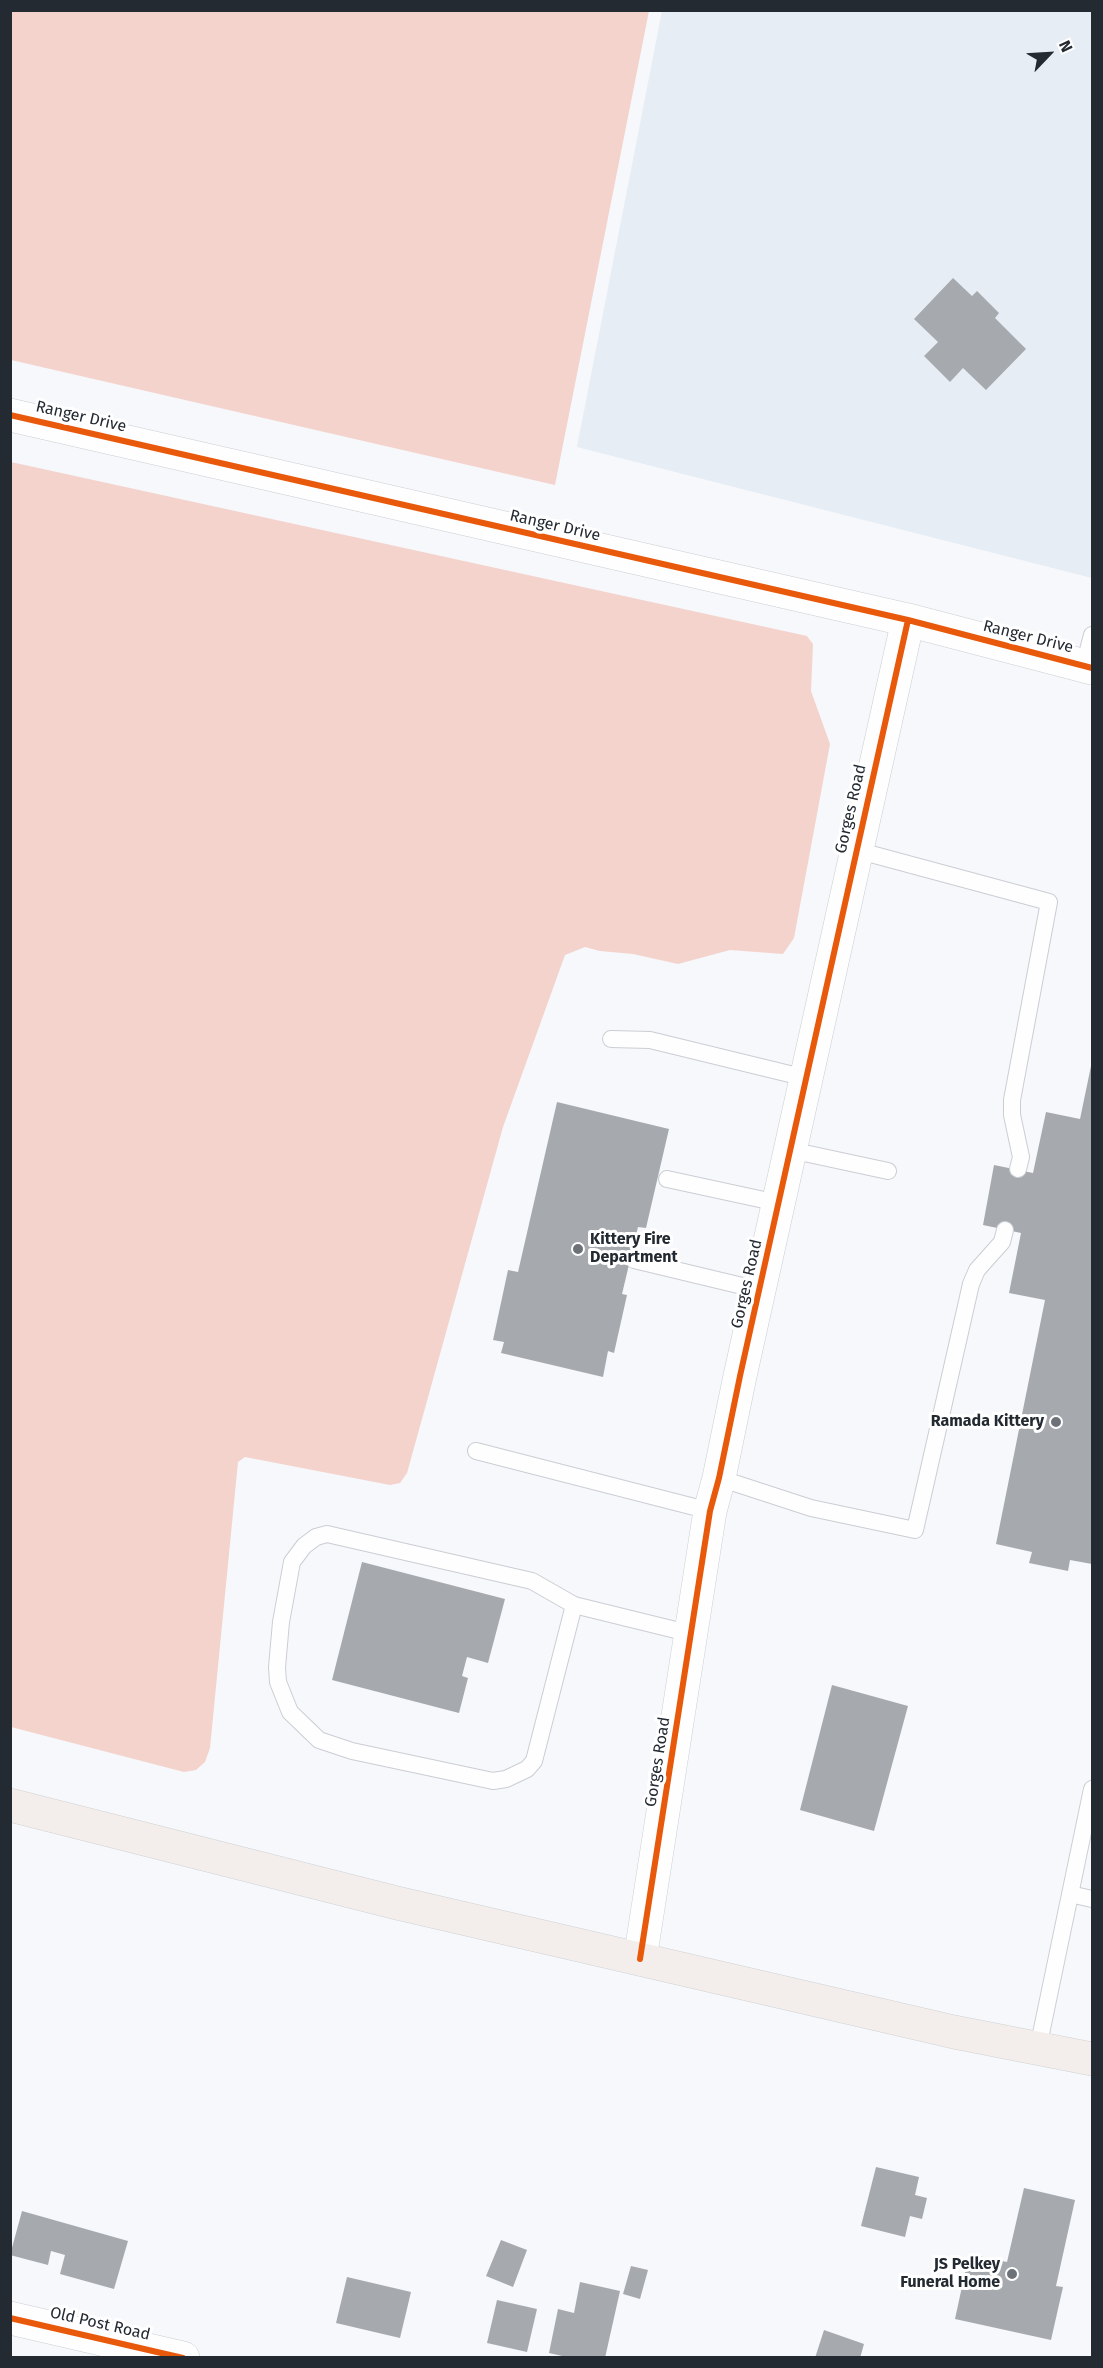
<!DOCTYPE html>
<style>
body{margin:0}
#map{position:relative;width:1103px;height:2368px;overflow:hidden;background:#f6f8fb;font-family:"Fira Sans",sans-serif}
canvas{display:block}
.frame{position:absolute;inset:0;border:12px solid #232a32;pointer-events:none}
.north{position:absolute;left:1019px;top:24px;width:60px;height:60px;-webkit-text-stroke:4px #fff;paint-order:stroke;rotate:65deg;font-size:16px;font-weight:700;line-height:24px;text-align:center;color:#232a32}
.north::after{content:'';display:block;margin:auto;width:21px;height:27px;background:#232a32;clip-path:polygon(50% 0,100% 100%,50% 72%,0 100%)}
</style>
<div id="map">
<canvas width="1103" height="2368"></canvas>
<div class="frame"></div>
<div class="north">N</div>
</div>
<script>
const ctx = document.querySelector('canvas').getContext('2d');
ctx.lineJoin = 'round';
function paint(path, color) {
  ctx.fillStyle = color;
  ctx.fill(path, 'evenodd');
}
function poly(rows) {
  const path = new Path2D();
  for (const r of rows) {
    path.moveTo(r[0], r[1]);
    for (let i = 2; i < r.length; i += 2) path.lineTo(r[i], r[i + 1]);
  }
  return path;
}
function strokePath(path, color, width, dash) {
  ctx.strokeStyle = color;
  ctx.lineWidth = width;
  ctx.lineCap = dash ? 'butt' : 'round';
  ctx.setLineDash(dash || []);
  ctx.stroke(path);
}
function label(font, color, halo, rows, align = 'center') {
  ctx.font = font + ' "Fira Sans",sans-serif';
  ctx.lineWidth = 6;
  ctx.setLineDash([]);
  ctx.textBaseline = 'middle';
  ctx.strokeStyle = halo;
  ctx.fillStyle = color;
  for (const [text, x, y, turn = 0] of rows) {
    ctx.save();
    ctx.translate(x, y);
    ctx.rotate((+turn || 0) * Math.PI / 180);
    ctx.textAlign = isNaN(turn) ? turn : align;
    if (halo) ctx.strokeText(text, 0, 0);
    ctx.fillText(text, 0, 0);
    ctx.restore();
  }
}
const built = poly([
 [662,11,1092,11,1092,578,577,447]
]);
const forest = poly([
 [11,10,649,11,555,485,11,360],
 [11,462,807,636,813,644,811,691,830,744,794,938,783,954,730,950,678,964,633,954,600,951,585,947,565,955,503,1127,407,1473,400,1483,390,1485,245,1457,238,1462,210,1748,205,1762,196,1770,184,1772,11,1727]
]);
const building = poly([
 [953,278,972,296,977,291,999,313,995,318,1026,349,986,390,963,368,950,382,924,356,938,342,914,319],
 [1091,1066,1092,1564,1070,1560,1068,1571,1029,1563,1032,1552,996,1544,1045,1300,1009,1293,1021,1233,983,1225,994,1165,1033,1173,1046,1112,1080,1119],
 [557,1102,669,1129,646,1228,638,1227,622,1294,627,1295,614,1353,608,1351,603,1377,501,1353,504,1342,493,1340,508,1270,518,1272],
 [362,1562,505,1599,488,1663,467,1657,462,1676,468,1678,459,1713,332,1680],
 [832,1685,908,1706,874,1831,800,1810],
 [876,2167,919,2177,915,2195,927,2198,922,2219,910,2216,905,2237,861,2226],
 [1024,2188,1075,2200,1056,2286,1063,2287,1051,2340,955,2319,969,2254,1007,2262],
 [22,2211,128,2241,114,2289,60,2274,65,2255,51,2251,48,2265,10,2255],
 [501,2240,527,2250,513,2287,486,2276],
 [631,2266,648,2270,640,2299,623,2294],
 [347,2277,411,2292,400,2338,336,2323],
 [580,2282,620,2291,605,2358,571,2358,549,2353,558,2309,574,2313],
 [497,2300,537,2309,527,2352,487,2343],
 [824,2330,864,2344,860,2358,815,2358]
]);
const service = poly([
 [1084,665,1092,635],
 [856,850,1049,902,1012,1100,1012,1115,1021,1157,1018,1169],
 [611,1039,650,1040,806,1078],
 [790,1150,888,1171],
 [667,1179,778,1203],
 [634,1260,759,1290],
 [476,1451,710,1511],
 [719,1478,811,1508,915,1530,971,1284,977,1270,1002,1242,1005,1230],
 [574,1605,534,1761,527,1769,506,1779,493,1781,352,1751,319,1740,290,1712,278,1682,277,1667,281,1622,292,1562,304,1546,316,1537,327,1534,532,1581,574,1605,692,1634],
 [1070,1894,1092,1899],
 [1038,2048,1092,1789]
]);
const minor = poly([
 [10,415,908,620,1092,668],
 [640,1959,710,1511,719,1478,740,1376,908,620],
 [10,2318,183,2358]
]);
const primary = poly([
 [10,1805,397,1903,954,2032,1092,2059]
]);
const cycleway = poly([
 [10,415,908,620,1092,668],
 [640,1959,710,1511,719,1478,740,1376,908,620],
 [10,2318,183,2358]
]);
const markers = [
 [578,1249,6,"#6d7278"],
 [1056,1422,6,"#6d7278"],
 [1012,2274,6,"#6d7278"]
];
const streetNames = [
 ["Ranger Drive",81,417,13],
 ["Ranger Drive",555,526,13],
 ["Ranger Drive",1028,637,14],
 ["Gorges Road",851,809,-77],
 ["Gorges Road",747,1284,-77],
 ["Gorges Road",658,1762,-81],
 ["Old Post Road",100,2324,13]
];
const poiNames = [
 ["Kittery Fire",590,1240,"left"],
 ["Department",590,1258,"left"],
 ["Ramada Kittery",1044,1422],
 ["JS Pelkey",1000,2265],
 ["Funeral Home",1000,2283]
];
paint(built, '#e6edf5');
paint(forest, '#f4d3cd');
paint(building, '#a6aaaf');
strokePath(service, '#caced4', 18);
strokePath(minor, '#caced4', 34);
strokePath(primary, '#d0d2d4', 34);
strokePath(service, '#fefefe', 16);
strokePath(minor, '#fefefe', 33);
strokePath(primary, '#f3edec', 33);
strokePath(cycleway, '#e8590c', 6);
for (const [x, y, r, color] of markers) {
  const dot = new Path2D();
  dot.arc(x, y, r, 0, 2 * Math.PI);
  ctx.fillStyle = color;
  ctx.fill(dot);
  strokePath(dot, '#fff', 2);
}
label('16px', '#232a32', '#fff', streetNames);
label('bold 16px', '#232a32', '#fff', poiNames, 'right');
</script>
